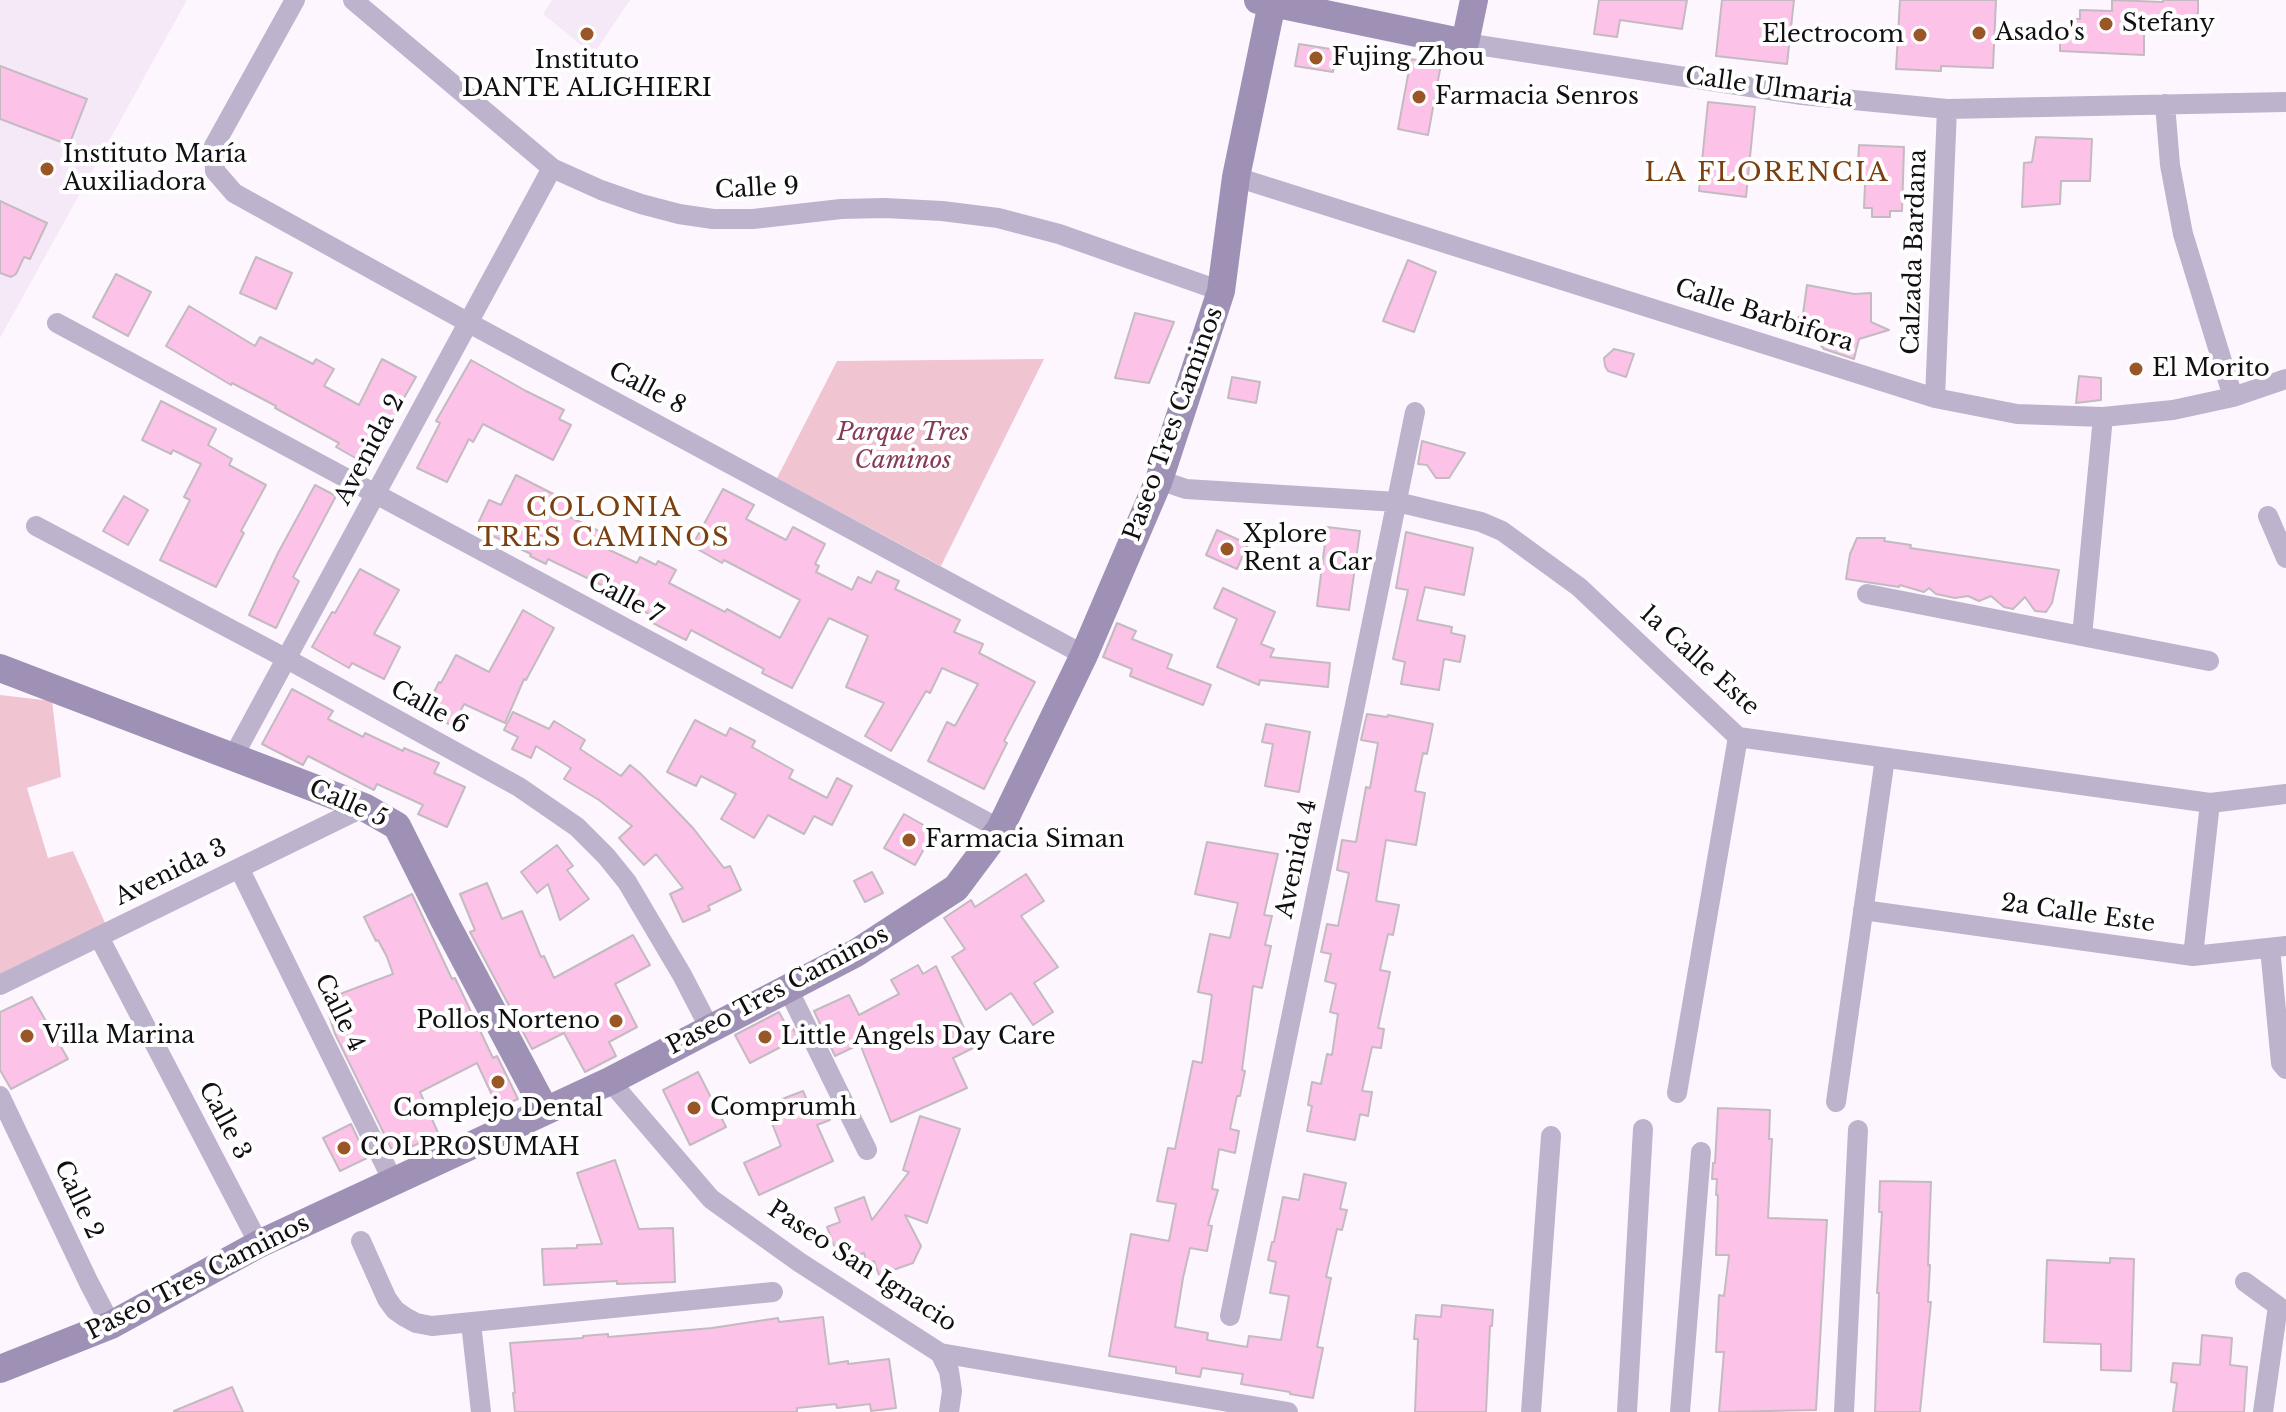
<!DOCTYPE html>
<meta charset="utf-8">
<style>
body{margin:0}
canvas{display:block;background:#fdf6fe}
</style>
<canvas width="2286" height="1412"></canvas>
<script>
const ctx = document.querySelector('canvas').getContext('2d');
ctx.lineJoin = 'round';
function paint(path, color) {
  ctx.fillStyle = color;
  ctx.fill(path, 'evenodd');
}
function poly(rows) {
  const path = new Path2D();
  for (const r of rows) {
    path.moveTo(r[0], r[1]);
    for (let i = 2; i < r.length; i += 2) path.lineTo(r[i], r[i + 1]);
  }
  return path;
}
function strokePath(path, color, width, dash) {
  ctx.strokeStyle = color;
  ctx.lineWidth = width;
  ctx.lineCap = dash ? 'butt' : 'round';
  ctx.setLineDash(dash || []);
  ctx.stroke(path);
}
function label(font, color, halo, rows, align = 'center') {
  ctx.font = font + ' "Libre Baskerville",serif';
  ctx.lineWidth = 8;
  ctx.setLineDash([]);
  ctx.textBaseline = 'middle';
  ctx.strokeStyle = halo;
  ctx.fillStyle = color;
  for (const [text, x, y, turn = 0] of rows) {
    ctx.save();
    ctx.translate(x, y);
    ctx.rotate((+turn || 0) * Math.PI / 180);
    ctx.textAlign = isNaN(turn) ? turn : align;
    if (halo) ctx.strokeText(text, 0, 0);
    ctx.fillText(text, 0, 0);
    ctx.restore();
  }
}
const built = poly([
 [0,0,187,0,0,338],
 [552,0,630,0,593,55,543,14]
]);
const green = poly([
 [1044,359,941,566,777,478,837,361],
 [0,695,52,701,61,777,27,788,48,858,73,851,106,925,0,976]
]);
const building = poly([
 [1599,0,1687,0,1682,29,1620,20,1617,37,1594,34,1599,0],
 [1722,0,1794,0,1787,64,1716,56,1722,0],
 [1900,0,1996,0,1993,68,1941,66,1941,71,1896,69,1900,0],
 [2112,0,2163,2,2163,0,2198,0,2198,19,2144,19,2144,55,2060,51,2060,28,2068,28,2068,19,2080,19,2080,10,2112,11,2112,0],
 [1299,44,1337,50,1333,72,1295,66,1299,44],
 [1411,59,1441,64,1428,135,1398,129,1411,59],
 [0,66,87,99,69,145,0,119,0,66],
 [1708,102,1755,107,1746,197,1699,191,1708,102],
 [2036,137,2092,139,2090,181,2061,181,2060,204,2022,207,2024,163,2032,162,2036,137],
 [1859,145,1904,147,1902,211,1890,211,1890,217,1872,217,1872,208,1864,208,1865,184,1857,184,1859,145],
 [0,201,47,223,30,259,24,257,16,274,11,277,0,273,0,201],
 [256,257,292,273,276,309,240,293,256,257],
 [1408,260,1436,272,1414,332,1383,321,1408,260],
 [116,274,151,292,128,336,93,317,116,274],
 [1807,285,1854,294,1871,293,1871,322,1889,330,1859,339,1854,359,1824,349,1812,336,1784,327,1803,314,1807,285],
 [189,306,255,346,260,337,313,364,316,359,334,369,324,386,359,405,382,359,416,377,366,464,336,447,339,443,275,408,276,406,232,383,231,385,166,346,189,306],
 [1135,313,1174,322,1149,383,1115,378,1135,313],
 [1614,349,1634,354,1626,377,1608,371,1605,366,1604,358,1614,349],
 [471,360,526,391,564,410,559,419,571,425,553,460,483,424,473,442,469,439,447,482,417,468,440,423,436,421,471,360],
 [2079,376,2101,378,2101,400,2076,403,2079,376],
 [1232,377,1260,382,1256,403,1228,398,1232,377],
 [161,401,216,429,208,445,232,459,229,465,266,485,241,531,244,533,216,587,160,560,190,500,184,497,201,464,173,450,171,454,142,440,161,401],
 [1422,441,1465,453,1449,478,1436,478,1427,465,1418,464,1422,441],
 [516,475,575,505,570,517,607,535,601,546,637,563,640,557,656,565,658,561,676,570,669,583,725,612,727,609,780,638,800,600,724,560,722,563,692,546,723,489,754,505,746,519,786,540,793,527,825,544,815,564,819,566,816,572,852,590,858,577,871,583,877,571,899,581,895,589,960,620,954,632,983,644,979,653,1035,682,1004,741,1007,743,984,789,928,761,947,722,955,726,978,684,942,668,930,693,926,691,891,751,865,736,884,703,846,687,868,636,829,618,792,688,762,673,764,669,691,630,686,640,651,622,654,617,619,597,620,594,548,559,546,564,530,556,531,554,476,528,489,500,501,505,516,475],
 [315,485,336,496,293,577,299,581,276,628,249,615,278,553,315,485],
 [124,496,148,510,128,545,103,531,124,496],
 [1327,527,1360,531,1349,610,1317,606,1327,527],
 [1217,530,1248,544,1237,569,1206,555,1217,530],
 [1406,532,1473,548,1464,595,1425,587,1417,620,1452,627,1451,633,1465,636,1460,662,1444,659,1439,690,1401,684,1405,662,1393,659,1408,590,1396,588,1406,532],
 [1857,538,1885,538,1884,541,1911,545,1910,548,2059,570,2052,603,2046,612,2035,611,2025,597,2013,609,2004,607,1991,596,1979,601,1968,596,1955,598,1936,594,1929,588,1924,592,1900,585,1899,587,1846,579,1850,554,1857,538],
 [360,569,399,590,374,634,400,647,384,679,352,663,349,668,312,647,332,612,335,613,360,569],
 [1223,588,1275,612,1261,644,1274,649,1270,657,1330,663,1328,687,1260,680,1259,685,1217,667,1237,619,1214,608,1223,588],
 [523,610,554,628,526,680,524,679,505,723,464,704,453,726,424,712,439,682,441,683,456,655,489,672,523,610],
 [1117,623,1136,631,1132,639,1172,655,1167,668,1211,685,1203,705,1130,676,1132,669,1103,657,1117,623],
 [292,689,333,711,328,719,363,737,365,733,403,751,404,748,439,763,434,773,465,787,447,827,418,814,423,805,377,784,374,790,308,756,303,765,262,744,292,689],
 [513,712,549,729,554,721,585,740,580,749,621,776,630,765,640,773,693,828,724,868,730,866,741,890,708,906,710,910,683,922,670,894,683,888,656,854,644,865,619,838,632,826,599,800,564,779,571,768,536,746,531,758,512,749,518,737,504,730,513,712],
 [1367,714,1387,717,1388,715,1433,724,1427,754,1423,753,1415,791,1425,793,1416,845,1386,840,1376,901,1399,905,1393,935,1388,934,1380,970,1390,972,1378,1028,1384,1029,1381,1048,1372,1047,1362,1091,1372,1092,1368,1116,1360,1114,1355,1140,1307,1131,1312,1106,1308,1105,1312,1082,1321,1084,1327,1054,1332,1055,1338,1014,1330,1012,1336,984,1325,981,1331,954,1321,952,1327,924,1338,926,1349,873,1337,870,1342,840,1356,842,1366,787,1370,788,1378,743,1361,740,1367,714],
 [695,720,726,736,730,728,755,741,752,747,793,770,789,778,827,798,837,778,852,786,832,825,814,816,804,834,768,815,754,838,721,819,736,794,701,776,696,786,667,772,695,720],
 [1266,724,1310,732,1299,792,1265,786,1273,744,1262,742,1266,724],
 [904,814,934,831,915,865,884,848,904,814],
 [1207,842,1278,854,1264,915,1272,916,1265,945,1271,946,1262,988,1253,986,1242,1070,1245,1071,1240,1096,1237,1096,1230,1129,1239,1131,1235,1153,1219,1149,1212,1189,1218,1190,1208,1225,1212,1226,1207,1251,1190,1248,1183,1278,1175,1327,1208,1333,1207,1340,1247,1347,1249,1336,1281,1340,1289,1296,1270,1293,1276,1262,1268,1260,1272,1242,1274,1242,1283,1197,1299,1200,1304,1174,1346,1183,1340,1209,1347,1210,1342,1230,1337,1229,1326,1277,1331,1278,1317,1347,1323,1348,1313,1398,1290,1394,1290,1392,1241,1384,1243,1374,1202,1368,1200,1377,1176,1373,1176,1367,1109,1356,1131,1234,1169,1241,1176,1204,1157,1201,1168,1148,1175,1149,1193,1061,1202,1063,1212,995,1198,992,1210,934,1230,938,1238,903,1195,894,1207,842],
 [557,845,573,866,567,870,589,899,560,920,548,884,537,893,521,872,557,845],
 [872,872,883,893,865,902,854,881,872,872],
 [1026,874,1044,901,1021,916,1058,967,1034,983,1053,1012,1033,1025,1011,993,986,1010,952,957,965,949,944,918,971,900,975,907,1026,874],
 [487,883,502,919,522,911,541,957,544,956,554,978,633,935,650,965,615,984,637,1027,609,1042,616,1056,585,1072,564,1033,532,1049,470,932,475,930,460,894,487,883],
 [412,894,452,979,455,978,493,1058,497,1056,518,1099,498,1108,477,1063,420,1092,439,1135,394,1154,335,1034,324,1000,393,974,387,957,378,940,376,941,364,917,412,894],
 [918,965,923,974,936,966,973,1048,953,1058,967,1088,891,1122,860,1044,835,1056,814,1011,849,995,859,1015,899,994,891,980,918,965],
 [32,997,68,1059,11,1089,0,1070,0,1012,32,997],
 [779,1012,786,1025,790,1023,798,1038,750,1063,735,1035,779,1012],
 [698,1072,726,1127,690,1145,663,1090,698,1072],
 [803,1091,810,1107,823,1102,830,1120,817,1125,833,1161,759,1195,744,1163,781,1146,771,1121,783,1116,777,1101,803,1091],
 [1718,1108,1770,1110,1769,1139,1772,1139,1768,1218,1827,1220,1816,1410,1719,1412,1724,1352,1716,1352,1719,1295,1724,1296,1729,1255,1716,1255,1718,1195,1716,1195,1717,1179,1712,1179,1713,1163,1715,1163,1718,1108],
 [920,1116,960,1129,927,1223,905,1215,921,1246,913,1263,879,1275,874,1261,867,1264,864,1253,855,1256,850,1243,835,1248,827,1227,840,1222,835,1208,864,1197,872,1220,909,1172,903,1170,920,1116],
 [351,1124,367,1158,340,1171,323,1138,351,1124],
 [615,1160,639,1229,673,1228,675,1282,617,1284,617,1281,544,1285,542,1249,577,1248,577,1245,602,1244,577,1173,615,1160],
 [1880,1181,1931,1182,1928,1265,1930,1265,1928,1302,1931,1302,1920,1412,1875,1412,1879,1293,1877,1293,1882,1212,1879,1212,1880,1181],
 [2110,1258,2134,1259,2131,1371,2101,1370,2101,1344,2044,1342,2047,1260,2110,1263,2110,1258],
 [1442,1305,1493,1310,1492,1326,1490,1326,1486,1412,1415,1412,1418,1339,1414,1339,1416,1315,1441,1317,1442,1305],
 [823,1317,829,1364,848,1361,848,1364,889,1359,896,1408,871,1411,870,1404,837,1408,836,1404,797,1408,797,1412,515,1412,513,1393,515,1393,510,1343,583,1338,583,1336,608,1334,608,1337,712,1328,778,1318,779,1322,823,1317],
 [2202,1335,2232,1338,2230,1365,2247,1367,2244,1412,2173,1412,2177,1383,2171,1382,2173,1363,2200,1365,2202,1335],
 [232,1387,243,1412,174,1412,174,1411,232,1387]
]);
const street = poly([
 [295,0,214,146,215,171,234,193,469,323,1084,655],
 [353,0,552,168,601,190,641,204,679,214,713,219,753,219,841,209,885,208,942,211,998,218,1059,234,1221,291],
 [1465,43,1802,95,1947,109,2286,102],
 [2165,104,2170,165,2183,234,2233,397],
 [1236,177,1935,398,2017,414,2103,417,2173,410,2233,397,2286,379],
 [57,323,1000,829],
 [1935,398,1947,109],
 [1159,480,1186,489,1397,502,1481,522,1502,531,1579,587,1738,737,2210,803,2286,794],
 [2268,516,2286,558],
 [36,526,287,659,519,787,577,827,606,856,627,882,682,975,710,1029],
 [1867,594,2209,661],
 [2082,636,2103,417],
 [233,757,552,168],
 [239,868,393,1181],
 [1863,910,2193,956,2286,946],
 [99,937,259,1244],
 [2270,948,2281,1063,2286,1069],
 [2193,956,2210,803],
 [0,985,364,807],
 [788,989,867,1150],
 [610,1081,711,1199,799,1262,940,1353,1288,1412],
 [1677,1093,1738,737],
 [0,1096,89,1283,111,1325],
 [1836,1102,1885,758],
 [361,1241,387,1299,395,1310,405,1317,416,1323,432,1326,773,1292],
 [2245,1282,2278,1306,2263,1412],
 [1230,1316,1415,412],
 [471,1323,481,1412],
 [940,1353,949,1371,952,1391,949,1412],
 [1531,1412,1551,1136],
 [1627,1412,1643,1129],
 [1680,1412,1701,1152],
 [1844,1412,1858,1130]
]);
const secondary = poly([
 [1258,0,1465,43,1474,0],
 [0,668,364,807,397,826,444,920,545,1110],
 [0,1369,111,1325,259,1244,610,1081,856,953,956,888,1000,829,1084,655,1159,480,1221,291,1236,177,1272,3]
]);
const markers = [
 [2106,24,8,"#995626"],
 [1979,33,8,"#995626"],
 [587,34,8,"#995626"],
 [1920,35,8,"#995626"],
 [1316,58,8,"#995626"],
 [1419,97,8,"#995626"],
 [47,169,8,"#995626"],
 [2136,369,8,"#995626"],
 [1227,549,8,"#995626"],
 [909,840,8,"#995626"],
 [616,1021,8,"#995626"],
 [27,1036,8,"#995626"],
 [765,1037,8,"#995626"],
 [498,1082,8,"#995626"],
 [694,1108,8,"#995626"],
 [344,1148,8,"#995626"]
];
const poiNames = [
 ["Stefany",2122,24],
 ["Asado's",1995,33],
 ["Electrocom",1904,35,"right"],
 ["Fujing Zhou",1332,58],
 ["Instituto",587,61,"center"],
 ["DANTE ALIGHIERI",587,89,"center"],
 ["Farmacia Senros",1435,97],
 ["Instituto María",63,155],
 ["Auxiliadora",63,183],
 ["El Morito",2152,369],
 ["Xplore",1243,535],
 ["Rent a Car",1243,563],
 ["Farmacia Siman",925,840],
 ["Pollos Norteno",600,1021,"right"],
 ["Villa Marina",43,1036],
 ["Little Angels Day Care",781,1037],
 ["Comprumh",710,1108],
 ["Complejo Dental",498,1109,"center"],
 ["COLPROSUMAH",360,1148]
];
const streetNames = [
 ["Calle Ulmaria",1769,88,8],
 ["Calle 9",757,189,-3],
 ["Calzada Bardana",1915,252,-88],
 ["Calle Barbifora",1764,316,18],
 ["Calle 8",647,389,28],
 ["Paseo Tres Caminos",1174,424,-70],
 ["Avenida 2",370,450,-62],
 ["Calle 7",625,599,28],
 ["1a Calle Este",1699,661,42],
 ["Calle 6",429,708,29],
 ["Calle 5",348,804,24],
 ["Avenida 4",1297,859,-78],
 ["Avenida 3",171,873,-26],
 ["2a Calle Este",2078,914,8],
 ["Paseo Tres Caminos",778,991,-28],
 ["Calle 4",339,1013,64],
 ["Calle 3",224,1121,62],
 ["Calle 2",78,1200,65],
 ["Paseo San Ignacio",862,1267,33],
 ["Paseo Tres Caminos",198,1278,-27]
];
const parkNames = [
 ["Parque Tres",903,433],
 ["Caminos",903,461]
];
const neighbourhoodNames = [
 ["LA FLORENCIA",1767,174],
 ["COLONIA",604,509],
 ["TRES CAMINOS",604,539]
];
paint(built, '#f5e9f7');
paint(green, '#f0c4d1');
paint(building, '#fcc2e8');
strokePath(building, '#c4bbc1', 2);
strokePath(street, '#bdb3cd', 20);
strokePath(secondary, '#9f91b6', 28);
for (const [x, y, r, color] of markers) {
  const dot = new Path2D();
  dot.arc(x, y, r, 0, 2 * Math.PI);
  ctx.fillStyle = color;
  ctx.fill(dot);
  strokePath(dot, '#fff', 3);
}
label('24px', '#110f12', '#fff', poiNames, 'left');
label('24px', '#110f12', '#fff', streetNames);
label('italic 24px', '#873958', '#fff', parkNames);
ctx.letterSpacing = '2px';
label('26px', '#7b4011', '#fff', neighbourhoodNames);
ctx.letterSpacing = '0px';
</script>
